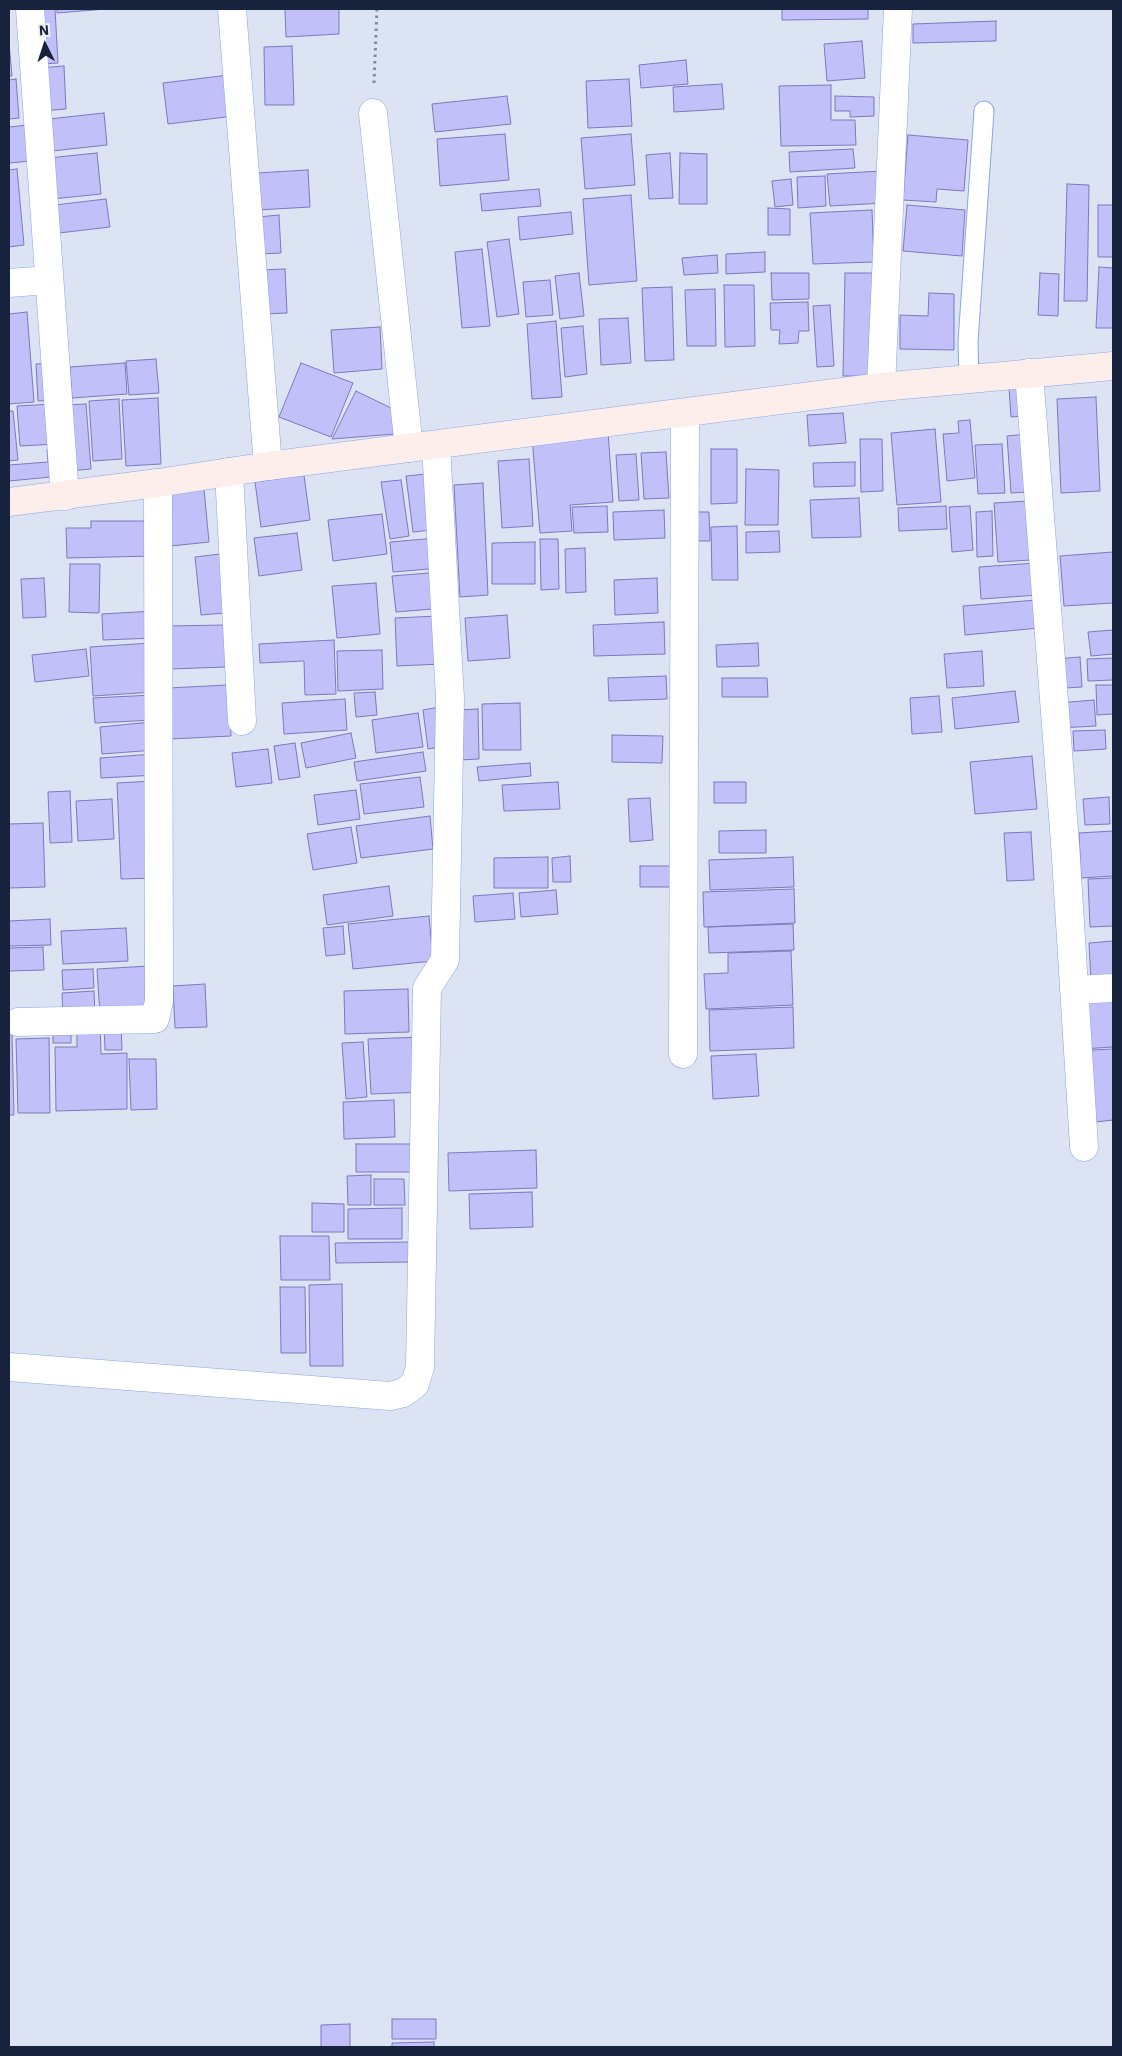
<!DOCTYPE html>
<style>
body{margin:0}
#map{position:relative;width:1122px;height:2056px;overflow:hidden;background:#dce3f2;font-family:"IBM Plex Sans",sans-serif}
canvas{display:block}
.frame{position:absolute;inset:0;border:10px solid #17223d;pointer-events:none}
.north{position:absolute;left:20px;top:20px;width:50px;height:50px;-webkit-text-stroke:4px #f0f0f0;paint-order:stroke;rotate:356deg;font-size:14px;font-weight:700;line-height:20px;text-align:center;color:#17223d}
.north::after{content:'';display:block;margin:auto;width:18px;height:22px;background:#17223d;clip-path:polygon(50% 0,100% 100%,50% 72%,0 100%)}
</style>
<div id="map">
<canvas width="1122" height="2056"></canvas>
<div class="frame"></div>
<div class="north">N</div>
</div>
<script>
const ctx = document.querySelector('canvas').getContext('2d');
ctx.lineJoin = 'round';
function paint(path, color) {
  ctx.fillStyle = color;
  ctx.fill(path, 'evenodd');
}
function poly(rows) {
  const path = new Path2D();
  for (const r of rows) {
    path.moveTo(r[0], r[1]);
    for (let i = 2; i < r.length; i += 2) path.lineTo(r[i], r[i + 1]);
  }
  return path;
}
function strokePath(path, color, width, dash) {
  ctx.strokeStyle = color;
  ctx.lineWidth = width;
  ctx.lineCap = dash ? 'butt' : 'round';
  ctx.setLineDash(dash || []);
  ctx.stroke(path);
}
const building = poly([
 [37,9,55,9,58,63,41,64,37,9],
 [57,9,106,9,57,13,57,9],
 [285,9,339,9,339,34,286,37,285,9],
 [782,9,868,9,868,19,782,20,782,9],
 [996,21,996,41,913,43,913,24,996,21],
 [862,41,865,78,827,81,824,44,862,41],
 [9,43,12,76,9,76,9,43],
 [292,46,294,105,265,105,264,47,292,46],
 [686,60,688,84,641,88,639,65,686,60],
 [64,66,66,109,41,111,39,68,64,66],
 [229,75,234,116,168,124,163,83,229,75],
 [16,79,19,118,9,119,9,80,16,79],
 [629,79,632,126,588,128,586,81,629,79],
 [722,84,724,109,674,112,673,87,722,84],
 [831,85,831,120,855,120,856,145,781,146,779,86,831,85],
 [507,96,511,124,435,132,432,104,507,96],
 [835,96,874,97,874,116,850,117,850,111,835,111,835,96],
 [104,113,107,145,52,151,49,119,104,113],
 [28,125,31,161,9,163,9,127,28,125],
 [505,134,509,180,440,186,437,139,505,134],
 [631,134,635,185,585,189,581,138,631,134],
 [908,135,968,140,964,191,937,189,936,202,903,200,908,135],
 [853,149,855,168,790,172,789,152,853,149],
 [97,153,101,194,52,199,48,158,97,153],
 [670,153,673,198,649,199,646,155,670,153],
 [680,153,707,154,707,204,679,204,680,153],
 [17,169,24,245,9,247,9,170,17,169],
 [308,170,310,207,258,210,256,173,308,170],
 [882,171,884,203,830,206,827,174,882,171],
 [825,176,826,206,798,208,797,177,825,176],
 [791,179,793,205,775,207,772,181,791,179],
 [1067,184,1089,185,1087,301,1064,301,1067,184],
 [539,189,541,206,482,211,480,194,539,189],
 [631,195,637,281,589,285,583,199,631,195],
 [106,199,110,227,59,233,55,205,106,199],
 [907,205,965,210,962,256,903,251,907,205],
 [1098,205,1113,205,1113,257,1098,257,1098,205],
 [768,208,790,209,790,235,768,235,768,208],
 [872,210,874,262,813,264,810,213,872,210],
 [571,212,573,234,520,240,518,217,571,212],
 [279,215,281,253,260,254,258,217,279,215],
 [509,239,519,314,497,317,487,242,509,239],
 [482,249,490,326,462,328,455,252,482,249],
 [765,252,765,272,726,274,726,254,765,252],
 [717,255,718,273,684,275,682,258,717,255],
 [1099,267,1113,268,1113,328,1096,328,1099,267],
 [285,269,287,313,264,314,262,270,285,269],
 [579,273,584,316,560,319,555,276,579,273],
 [771,273,809,273,809,299,772,300,771,273],
 [845,273,877,273,875,376,843,376,845,273],
 [1040,273,1059,274,1058,316,1038,315,1040,273],
 [550,280,553,315,526,317,523,282,550,280],
 [724,285,754,285,755,346,725,347,724,285],
 [672,287,674,360,645,361,642,288,672,287],
 [715,289,716,346,687,346,685,290,715,289],
 [929,293,954,294,954,350,900,349,900,315,928,316,929,293],
 [808,302,809,331,799,331,798,343,779,344,780,330,771,330,770,303,808,302],
 [830,305,834,366,817,367,813,306,830,305],
 [27,312,34,402,9,404,9,314,27,312],
 [628,318,631,363,601,365,599,319,628,318],
 [556,321,562,397,532,399,527,324,556,321],
 [583,326,587,374,565,377,561,328,583,326],
 [380,327,382,369,334,373,331,330,380,327],
 [156,359,159,393,129,395,126,361,156,359],
 [51,363,53,400,38,401,36,364,51,363],
 [125,363,127,394,72,398,70,367,125,363],
 [301,363,353,383,331,437,279,417,301,363],
 [1023,387,1025,416,1011,417,1009,388,1023,387],
 [356,391,391,408,395,434,332,439,356,391],
 [1096,397,1100,491,1061,493,1057,399,1096,397],
 [158,398,161,464,126,466,122,400,158,398],
 [119,399,122,459,93,461,89,401,119,399],
 [54,404,57,444,20,446,17,406,54,404],
 [86,404,91,469,69,471,65,405,86,404],
 [9,411,13,411,18,460,9,461,9,411],
 [843,413,846,443,809,446,807,415,843,413],
 [970,420,975,478,947,481,943,434,959,433,958,421,970,420],
 [935,429,941,502,897,505,891,433,935,429],
 [608,431,613,502,570,505,572,531,540,533,532,437,608,431],
 [1028,434,1031,492,1011,493,1007,436,1028,434],
 [860,439,882,439,883,491,861,492,860,439],
 [1002,444,1005,493,978,494,975,445,1002,444],
 [58,448,61,476,9,481,9,465,48,462,47,449,58,448],
 [711,449,737,449,737,503,711,504,711,449],
 [666,452,669,498,644,499,641,453,666,452],
 [636,454,639,500,619,501,616,455,636,454],
 [529,459,533,526,502,528,498,461,529,459],
 [855,462,855,486,814,487,813,463,855,462],
 [746,469,779,470,778,525,745,525,746,469],
 [426,474,432,530,413,532,406,476,426,474],
 [304,475,310,520,261,527,255,482,304,475],
 [401,480,409,536,390,539,381,482,401,480],
 [483,483,488,595,460,597,454,485,483,483],
 [204,489,209,542,171,546,167,492,204,489],
 [859,498,861,537,812,538,810,500,859,498],
 [1028,501,1031,560,998,562,994,503,1028,501],
 [607,506,608,532,574,533,572,507,607,506],
 [946,506,947,529,899,531,898,508,946,506],
 [970,506,973,550,952,552,949,507,970,506],
 [664,510,665,538,614,540,613,512,664,510],
 [992,511,993,556,977,557,976,512,992,511],
 [687,512,709,512,710,541,688,541,687,512],
 [382,514,387,554,333,561,328,520,382,514],
 [91,521,154,521,154,556,67,558,66,528,91,528,91,521],
 [737,526,738,580,712,580,711,527,737,526],
 [779,531,780,552,746,553,746,532,779,531],
 [297,533,302,570,259,576,254,538,297,533],
 [437,538,440,568,393,572,390,542,437,538],
 [540,539,558,539,559,589,541,590,540,539],
 [535,542,535,584,492,584,492,543,535,542],
 [585,548,586,592,566,593,565,549,585,548],
 [1113,552,1113,603,1064,606,1060,556,1113,552],
 [220,554,225,613,201,615,195,557,220,554],
 [1036,563,1038,595,981,599,979,567,1036,563],
 [70,564,100,564,99,613,69,612,70,564],
 [441,572,445,608,396,612,392,576,441,572],
 [44,578,46,617,23,618,21,579,44,578],
 [657,578,658,613,615,615,614,580,657,578],
 [376,583,380,634,337,638,332,586,376,583],
 [1037,600,1039,628,965,635,963,606,1037,600],
 [154,611,155,638,103,640,102,614,154,611],
 [507,615,510,658,468,661,465,618,507,615],
 [439,616,441,664,397,666,395,618,439,616],
 [664,622,665,654,594,656,593,625,664,622],
 [226,625,226,667,170,669,169,626,226,625],
 [1113,630,1113,654,1091,656,1088,632,1113,630],
 [334,640,336,694,305,695,304,661,260,663,259,644,334,640],
 [151,643,154,692,93,696,90,647,151,643],
 [758,643,759,666,717,667,716,645,758,643],
 [86,649,89,676,35,682,32,655,86,649],
 [382,650,383,689,338,691,337,651,382,650],
 [982,651,984,686,947,688,944,654,982,651],
 [1080,657,1082,687,1066,688,1054,659,1080,657],
 [1113,658,1113,680,1088,681,1087,659,1113,658],
 [666,676,667,699,609,701,608,678,666,676],
 [722,678,767,678,768,697,722,697,722,678],
 [228,685,231,736,170,739,168,688,228,685],
 [1096,685,1113,685,1113,714,1097,715,1096,685],
 [1015,691,1019,722,955,729,952,698,1015,691],
 [375,692,377,715,356,717,354,693,375,692],
 [153,695,154,720,95,723,93,698,153,695],
 [939,696,942,732,912,734,910,698,939,696],
 [345,699,347,730,284,734,282,703,345,699],
 [1094,700,1096,726,1059,728,1058,703,1094,700],
 [520,703,521,750,483,750,482,704,520,703],
 [440,707,445,746,428,749,423,710,440,707],
 [478,709,479,759,459,760,456,710,478,709],
 [418,713,423,747,376,753,372,720,418,713],
 [152,722,155,750,102,754,100,727,152,722],
 [1105,730,1106,749,1074,751,1073,731,1105,730],
 [351,733,356,758,306,768,301,743,351,733],
 [612,735,663,736,662,763,612,762,612,735],
 [295,743,300,777,279,780,274,746,295,743],
 [268,749,272,783,236,787,232,753,268,749],
 [423,752,426,771,357,781,354,762,423,752],
 [154,754,156,775,101,778,100,758,154,754],
 [1032,756,1037,809,975,814,970,762,1032,756],
 [530,763,531,776,479,781,477,767,530,763],
 [420,777,424,807,364,814,360,784,420,777],
 [154,781,158,878,121,879,117,783,154,781],
 [558,782,560,809,504,811,502,785,558,782],
 [714,782,746,782,746,803,714,803,714,782],
 [356,790,360,819,318,825,314,795,356,790],
 [70,791,72,842,50,843,48,792,70,791],
 [1109,797,1110,824,1085,825,1083,799,1109,797],
 [650,798,653,840,630,842,628,799,650,798],
 [112,799,114,839,78,841,76,801,112,799],
 [430,816,433,849,361,858,356,826,430,816],
 [43,823,45,887,9,888,9,824,43,823],
 [351,827,357,863,313,870,307,834,351,827],
 [766,830,766,853,719,853,719,831,766,830],
 [1113,831,1113,876,1081,878,1079,833,1113,831],
 [1031,832,1034,880,1007,881,1004,833,1031,832],
 [570,856,571,882,553,882,552,858,570,856],
 [548,857,548,888,494,888,494,858,548,857],
 [793,857,794,887,710,890,709,860,793,857],
 [640,866,678,866,678,887,640,887,640,866],
 [1113,878,1113,926,1090,927,1088,879,1113,878],
 [389,886,393,916,327,925,323,895,389,886],
 [794,889,795,923,704,927,703,892,794,889],
 [556,890,558,914,521,917,519,893,556,890],
 [513,893,515,919,475,922,473,896,513,893],
 [429,916,433,961,353,969,348,924,429,916],
 [50,919,51,945,9,946,9,921,50,919],
 [793,924,794,950,709,953,708,927,793,924],
 [343,926,345,954,326,956,323,928,343,926],
 [126,928,128,961,63,964,61,931,126,928],
 [1113,941,1113,979,1091,981,1089,943,1113,941],
 [43,947,44,970,9,971,9,948,43,947],
 [791,951,793,1005,706,1009,704,974,728,973,728,953,791,951],
 [149,966,151,1013,100,1015,97,969,149,966],
 [93,969,94,988,63,990,62,970,93,969],
 [205,984,207,1027,175,1028,173,986,205,984],
 [408,989,409,1032,345,1034,344,991,408,989],
 [94,991,95,1016,63,1017,62,993,94,991],
 [1113,997,1113,1047,1082,1049,1079,1000,1113,997],
 [793,1007,794,1048,710,1051,709,1010,793,1007],
 [53,1022,71,1022,71,1043,53,1043,53,1022],
 [121,1022,122,1050,105,1050,104,1023,121,1022],
 [77,1023,100,1023,101,1054,127,1053,127,1109,56,1111,55,1047,77,1047,77,1023],
 [9,1033,12,1033,14,1115,9,1115,9,1033],
 [422,1037,425,1092,371,1094,368,1039,422,1037],
 [49,1038,50,1113,18,1113,16,1039,49,1038],
 [363,1042,367,1097,346,1099,342,1043,363,1042],
 [1113,1049,1113,1120,1096,1122,1091,1050,1113,1049],
 [756,1054,759,1096,713,1099,711,1056,756,1054],
 [129,1059,156,1059,157,1109,131,1110,129,1059],
 [394,1100,395,1137,344,1139,343,1102,394,1100],
 [356,1144,414,1144,415,1172,356,1172,356,1144],
 [536,1150,537,1188,449,1191,448,1153,536,1150],
 [371,1175,371,1205,348,1205,347,1176,371,1175],
 [374,1179,404,1179,405,1205,374,1205,374,1179],
 [532,1192,533,1227,470,1229,469,1194,532,1192],
 [312,1203,344,1204,344,1232,312,1232,312,1203],
 [402,1208,402,1239,348,1239,348,1209,402,1208],
 [280,1236,329,1236,330,1280,281,1280,280,1236],
 [411,1242,411,1262,336,1263,335,1243,411,1242],
 [342,1284,343,1366,310,1366,309,1285,342,1284],
 [280,1287,305,1287,306,1353,281,1353,280,1287],
 [392,2019,436,2019,436,2039,392,2039,392,2019],
 [350,2024,350,2047,321,2047,321,2025,350,2024],
 [434,2042,434,2047,392,2047,392,2043,434,2042]
]);
const path = poly([
 [374,83,377,9]
]);
const lane = poly([
 [969,380,968,342,984,111]
]);
const street = poly([
 [30,9,65,496],
 [232,9,268,466],
 [373,113,409,448],
 [9,283,49,280],
 [1029,373,1065,843,1084,1147],
 [881,387,898,9],
 [229,472,242,721],
 [1074,990,1113,988],
 [18,1022,155,1019,159,1001,158,483],
 [683,1054,685,413],
 [9,1367,390,1396,403,1393,415,1384,420,1367,427,988,445,960,450,698,436,445]
]);
const secondary = poly([
 [9,502,158,483,268,466,881,387,1113,366]
]);
paint(building, '#c1c0f8');
strokePath(building, '#7c78bf', 1);
strokePath(lane, '#87a6eb', 21);
strokePath(street, '#87a6eb', 29);
strokePath(secondary, '#87a6eb', 29);
strokePath(path, '#80899d', 3, [2.5, 4]);
strokePath(lane, '#fff', 19);
strokePath(street, '#fff', 28);
strokePath(secondary, '#fdeeec', 28);
</script>
